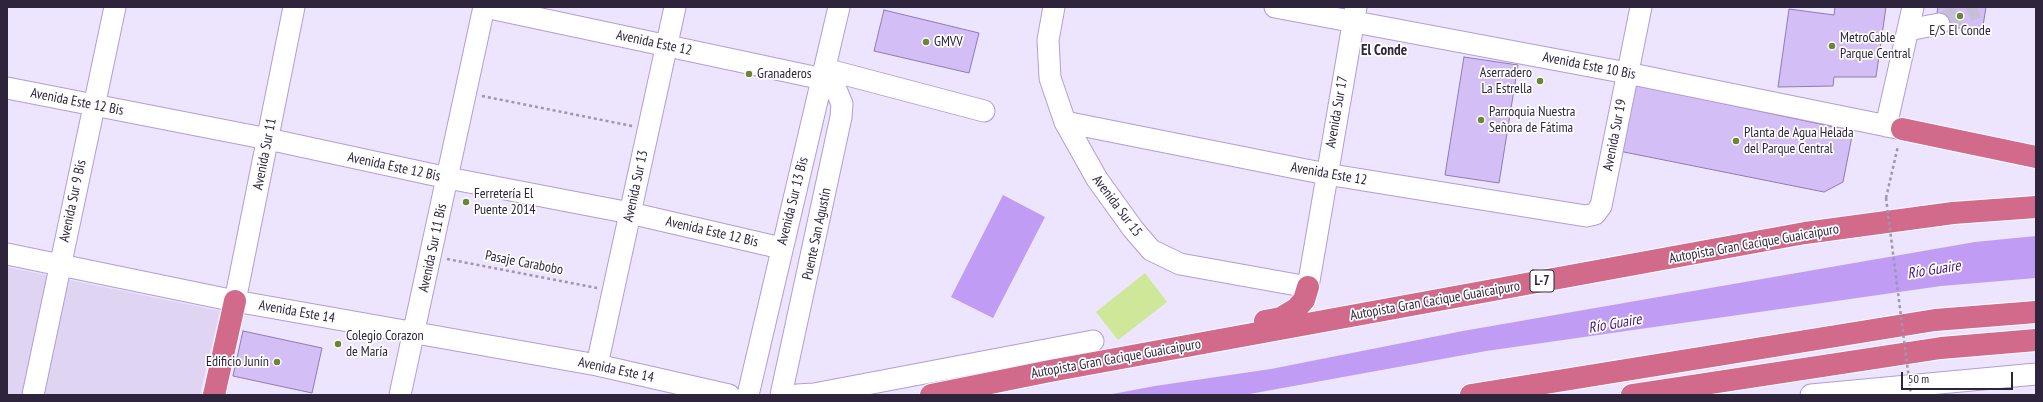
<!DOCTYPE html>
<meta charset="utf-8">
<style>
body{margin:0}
#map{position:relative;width:2043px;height:402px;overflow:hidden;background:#ede4fd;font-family:"PT Sans Narrow",sans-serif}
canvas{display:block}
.frame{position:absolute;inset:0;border:8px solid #2e253d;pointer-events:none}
.scale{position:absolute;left:1901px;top:372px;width:112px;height:18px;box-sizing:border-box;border:2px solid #2e253d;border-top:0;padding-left:5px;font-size:12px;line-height:14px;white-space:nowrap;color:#2e253d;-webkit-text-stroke:3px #fff;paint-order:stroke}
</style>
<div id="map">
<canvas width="2043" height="402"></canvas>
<div class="frame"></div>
<div class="scale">50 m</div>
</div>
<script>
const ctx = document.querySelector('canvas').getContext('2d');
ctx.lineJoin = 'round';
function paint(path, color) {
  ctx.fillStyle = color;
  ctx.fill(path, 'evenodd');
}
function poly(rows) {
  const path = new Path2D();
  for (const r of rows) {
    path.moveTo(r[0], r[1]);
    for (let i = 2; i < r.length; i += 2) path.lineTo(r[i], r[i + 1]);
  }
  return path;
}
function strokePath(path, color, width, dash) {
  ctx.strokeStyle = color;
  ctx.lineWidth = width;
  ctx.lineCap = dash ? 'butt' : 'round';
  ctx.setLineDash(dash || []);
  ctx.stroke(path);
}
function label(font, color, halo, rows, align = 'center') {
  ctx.font = font + ' "PT Sans Narrow",sans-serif';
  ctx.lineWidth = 3.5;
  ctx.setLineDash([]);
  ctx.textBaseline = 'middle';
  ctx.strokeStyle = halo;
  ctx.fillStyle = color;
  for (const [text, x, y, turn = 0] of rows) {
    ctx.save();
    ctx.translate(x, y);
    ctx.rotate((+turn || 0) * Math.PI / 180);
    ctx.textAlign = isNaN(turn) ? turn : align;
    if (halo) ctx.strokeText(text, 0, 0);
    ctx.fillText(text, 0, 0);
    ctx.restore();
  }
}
const built = poly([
 [7,267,220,311,200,395,7,395]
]);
const green = poly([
 [1145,273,1167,302,1118,340,1096,312]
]);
const water = poly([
 [1003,195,1045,217,993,318,951,297],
 [2036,236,2036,278,1941,286,1486,351,1244,395,1107,395,1155,386,1271,369,1463,331,1975,242]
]);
const building = poly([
 [1835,7,1886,7,1876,77,1834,77,1833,86,1778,87,1789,9,1834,15,1835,7],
 [1938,7,1986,7,1982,32,1935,24,1938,7],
 [884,10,979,33,969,73,874,51,884,10],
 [1464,57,1518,65,1499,183,1445,175,1464,57],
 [1632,84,1853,131,1843,182,1824,192,1619,151,1632,84],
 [243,331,322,348,312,393,233,376,243,331]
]);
const minorTunnel = poly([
 [1939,24,1977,7]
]);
const path = poly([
 [482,96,632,126],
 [1886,198,1898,146],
 [447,259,597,288]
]);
const minor = poly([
 [485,7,823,79,835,87,842,104,841,117,781,395],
 [1054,7,1048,40,1050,78,1065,122,1097,179,1133,229,1151,250,1180,264,1308,287,1356,7],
 [1275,7,1627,73,1902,129],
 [1908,30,1939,24],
 [825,69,984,111],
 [7,88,268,139,448,178,630,213,781,248],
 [1065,122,1326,174,1586,216,1595,214,1601,206,1641,7],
 [1886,126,1913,7],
 [7,254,235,301,597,365,729,395],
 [235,301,294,7],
 [597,365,675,7],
 [33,395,115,7],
 [400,395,484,7],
 [748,395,839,7],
 [797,395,814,394,1093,341],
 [1811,395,2036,374]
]);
const highway = poly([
 [1902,129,2036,157],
 [1265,321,1281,318,1296,309,1304,300,1308,287],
 [214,395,235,301],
 [931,395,1050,371,1805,233,1953,213,2036,207],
 [1471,395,1935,320,2036,312],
 [1632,395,1941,348,2036,340]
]);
const pathBridge = poly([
 [1886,198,1911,395]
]);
const markers = [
 [1960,16,4,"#6f8434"],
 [926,42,4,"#6f8434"],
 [1832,46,4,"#6f8434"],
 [749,74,4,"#6f8434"],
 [1540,81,4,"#6f8434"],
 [1481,120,4,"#6f8434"],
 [1736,141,4,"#6f8434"],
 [466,202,4,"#6f8434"],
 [338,344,4,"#6f8434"],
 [277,362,4,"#6f8434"]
];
const shields = [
 [1542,281,24]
];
const shieldNames = [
 ["L-7",1542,281]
];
const poiNames = [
 ["E/S El Conde",1960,31,"center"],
 ["MetroCable",1840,38],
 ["Parque Central",1840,54],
 ["GMVV",934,42],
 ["Aserradero",1532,73,"right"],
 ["La Estrella",1532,89,"right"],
 ["Granaderos",757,74],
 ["Parroquia Nuestra",1489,112],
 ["Señora de Fátima",1489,128],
 ["Planta de Agua Helada",1744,133],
 ["del Parque Central",1744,149],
 ["Ferretería El",474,194],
 ["Puente 2014",474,210],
 ["Colegio Corazon",346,336],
 ["de María",346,352],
 ["Edificio Junín",269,362,"right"]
];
const streetNames = [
 ["Avenida Este 12",654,43,12],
 ["Avenida Este 10 Bis",1589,66,11],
 ["Avenida Este 12 Bis",77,102,11],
 ["Avenida Sur 17",1337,112,-80],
 ["Avenida Sur 19",1615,135,-79],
 ["Avenida Sur 11",265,154,-79],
 ["Avenida Este 12 Bis",394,167,12],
 ["Avenida Este 12",1329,174,10],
 ["Avenida Sur 13",636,186,-78],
 ["Avenida Sur 9 Bis",73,201,-78],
 ["Avenida Sur 13 Bis",793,201,-76],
 ["Avenida Sur 15",1117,206,53],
 ["Avenida Este 12 Bis",712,232,13],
 ["Puente San Agustín",817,234,-78],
 ["Autopista Gran Cacique Guaicaipuro",1754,244,-10],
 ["Avenida Sur 11 Bis",433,248,-78],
 ["Pasaje Carabobo",524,263,11],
 ["Autopista Gran Cacique Guaicaipuro",1435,301,-10],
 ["Avenida Este 14",297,312,10],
 ["Autopista Gran Cacique Guaicaipuro",1116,359,-10],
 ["Avenida Este 14",616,370,12]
];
const neighbourhoodNames = [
 ["El Conde",1384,51]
];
const waterNames = [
 ["Río Guaire",1934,270,-9],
 ["Río Guaire",1615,324,-10]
];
paint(built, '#dfd5f2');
paint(green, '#cfe798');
paint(water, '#c09cf4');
paint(building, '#d3bff5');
strokePath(building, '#9079b4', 1);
strokePath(minorTunnel, '#c7bed7', 21, [21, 10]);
strokePath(minor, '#b39cd8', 23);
strokePath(highway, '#fff', 24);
strokePath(path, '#9f96ae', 2.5, [3, 3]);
strokePath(minor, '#fff', 21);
strokePath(highway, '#d26b8b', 22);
strokePath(pathBridge, '#9f96ae', 2.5, [3, 3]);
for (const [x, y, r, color] of markers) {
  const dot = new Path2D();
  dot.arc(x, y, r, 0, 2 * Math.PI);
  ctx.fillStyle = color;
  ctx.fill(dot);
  strokePath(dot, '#fff', 1.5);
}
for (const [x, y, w] of shields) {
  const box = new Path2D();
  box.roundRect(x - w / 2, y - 11, w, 22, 3);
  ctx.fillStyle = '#fff';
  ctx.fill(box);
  strokePath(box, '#2e253d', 1);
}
label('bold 13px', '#2e253d', null, shieldNames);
label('14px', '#2e253d', '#fff', poiNames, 'left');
label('14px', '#2e253d', '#fff', streetNames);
label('bold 15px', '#2e253d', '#fff', neighbourhoodNames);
label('italic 15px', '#49147a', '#fff', waterNames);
</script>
